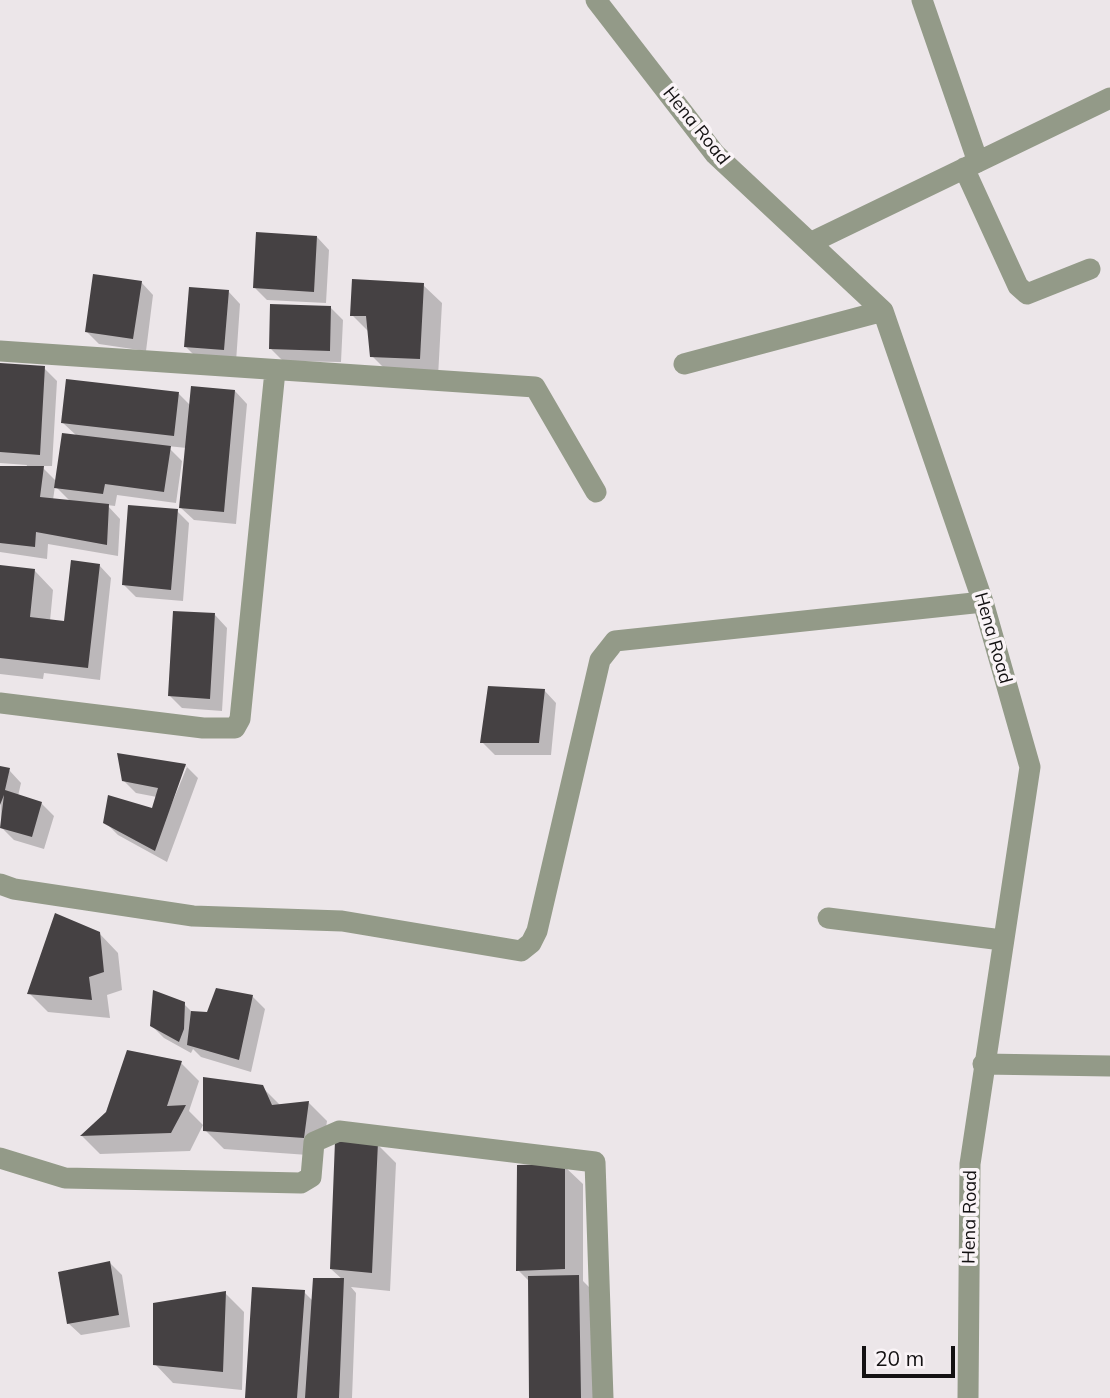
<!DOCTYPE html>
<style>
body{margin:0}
#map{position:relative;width:1110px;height:1398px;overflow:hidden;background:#ece6e9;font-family:Mulish,sans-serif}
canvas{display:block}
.scale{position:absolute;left:862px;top:1346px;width:93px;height:32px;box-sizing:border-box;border:4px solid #131112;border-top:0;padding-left:9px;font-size:21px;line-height:24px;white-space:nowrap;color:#131112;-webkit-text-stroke:5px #faf4f7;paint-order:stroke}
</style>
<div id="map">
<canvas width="1110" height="1398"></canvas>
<div class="scale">20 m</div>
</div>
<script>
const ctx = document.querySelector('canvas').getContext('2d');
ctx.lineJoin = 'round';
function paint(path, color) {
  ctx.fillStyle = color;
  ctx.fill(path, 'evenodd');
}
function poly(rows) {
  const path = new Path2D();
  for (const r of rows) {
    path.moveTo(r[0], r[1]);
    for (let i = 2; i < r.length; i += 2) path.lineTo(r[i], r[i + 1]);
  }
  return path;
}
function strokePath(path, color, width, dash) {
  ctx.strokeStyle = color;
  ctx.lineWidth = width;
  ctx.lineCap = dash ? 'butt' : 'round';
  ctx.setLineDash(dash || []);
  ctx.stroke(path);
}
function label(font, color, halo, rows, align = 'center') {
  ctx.font = font + ' Mulish,sans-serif';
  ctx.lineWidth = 7;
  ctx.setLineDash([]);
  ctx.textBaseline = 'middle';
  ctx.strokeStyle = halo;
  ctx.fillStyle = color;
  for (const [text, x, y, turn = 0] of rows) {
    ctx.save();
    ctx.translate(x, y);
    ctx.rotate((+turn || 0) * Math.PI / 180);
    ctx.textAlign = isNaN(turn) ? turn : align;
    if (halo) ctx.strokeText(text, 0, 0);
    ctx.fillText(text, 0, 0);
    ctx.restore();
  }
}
const shadow = poly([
 [317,237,329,250,326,303,267,300,255,288],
 [141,282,153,295,146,351,99,344,87,332],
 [423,285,442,303,438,377,391,375,372,356,369,332,352,315],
 [228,291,240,304,236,362,198,359,186,347],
 [330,307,343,320,341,362,283,361,271,349],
 [0,365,44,368,57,381,52,466,41,466,57,482,77,436,63,423,179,394,191,406,235,391,247,404,236,524,194,520,181,508,187,448,167,446,182,461,176,503,117,495,115,506,107,505,120,519,118,556,48,544,47,559,0,552,0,468,26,468,27,465,0,463],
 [55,486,71,502,53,500],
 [177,511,189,523,183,601,136,597,124,585],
 [99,565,111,578,100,680,44,673,43,679,0,674,0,567,35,571,53,590,50,621,66,623],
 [215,615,227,628,222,711,182,708,170,696],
 [544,690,556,703,551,755,495,755,482,742],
 [185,765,198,778,167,862,118,835,105,822,154,810,157,797,136,793,123,780],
 [184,766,187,767,165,820],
 [0,768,9,770,21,783,18,796,41,803,54,816,44,849,14,840,1,827],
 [99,933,118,953,122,990,107,995,110,1018,48,1012,29,993],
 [252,996,265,1009,251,1072,201,1057,193,1049,191,1053,164,1038,152,1026,184,1004,193,1013,208,1014],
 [181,1063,199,1081,189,1111,203,1125,190,1151,100,1154,82,1136],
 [262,1087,281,1106,308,1102,327,1121,322,1156,224,1149,205,1130],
 [377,1144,396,1163,390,1291,351,1287,356,1293,352,1398,246,1398,304,1292,313,1301,343,1280,331,1269],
 [564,1166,583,1184,583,1281,597,1295,598,1398,531,1398,530,1282,518,1270],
 [110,1263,122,1275,130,1327,81,1335,68,1323],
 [225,1293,244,1312,242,1390,173,1383,155,1364]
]);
const building = poly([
 [256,232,317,236,314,292,253,288],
 [93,274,142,281,133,339,85,332],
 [352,279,424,283,420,359,370,357,366,316,350,316],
 [189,287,229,290,224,350,184,347],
 [270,304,331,306,330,351,269,349],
 [0,363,45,366,40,455,0,452],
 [66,379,179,392,174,436,61,423],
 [191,386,235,390,224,512,179,508],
 [62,433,171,446,164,492,105,484,103,494,54,488],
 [0,466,44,466,40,497,109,504,107,545,36,532,35,547,0,543],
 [128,505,178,509,171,590,122,585],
 [71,560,100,564,88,668,0,658,0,565,35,569,30,617,64,621],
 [173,611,215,613,210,699,168,696],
 [488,686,545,689,539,743,480,743],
 [117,753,186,764,155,851,103,823,108,795,152,808,158,788,122,781],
 [0,766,10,768,5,790,42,802,32,837,0,828,4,795,0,805],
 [55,913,100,932,104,972,89,977,92,1000,27,994],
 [216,988,253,995,239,1060,187,1045,191,1011,207,1012],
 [153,990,185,1002,184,1029,179,1042,150,1026],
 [127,1050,182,1061,167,1106,186,1105,171,1133,80,1136,106,1112],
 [203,1077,263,1085,272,1105,309,1101,304,1138,203,1131],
 [335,1141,378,1142,372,1273,330,1269],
 [565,1164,565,1269,516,1271,517,1165],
 [110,1261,119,1315,67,1324,58,1272],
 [579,1275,581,1398,529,1398,528,1276],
 [313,1278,344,1278,339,1398,305,1398],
 [252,1287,305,1290,297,1398,245,1398],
 [226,1291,223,1372,153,1365,153,1303]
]);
const minor = poly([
 [596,0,715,154,883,311,983,602,1030,767,970,1164,968,1398],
 [922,0,978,162],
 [964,168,1018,286,1027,294,1090,269],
 [810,243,1110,98],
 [0,351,535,387,596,492],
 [684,364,883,311],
 [0,703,203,728,235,728,240,719,275,371],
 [0,884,14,889,193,916,342,921,521,951,531,943,537,931,600,660,615,641,983,602],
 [828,918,1002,940],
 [983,1064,1110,1066],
 [0,1158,65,1178,301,1183,311,1177,314,1142,339,1131,595,1162,603,1398]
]);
const streetNames = [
 ["Hena Road",696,126,51],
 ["Hena Road",993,638,74],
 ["Hena Road",970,1217,-89]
];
paint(shadow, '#0003');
paint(building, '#454143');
strokePath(minor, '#939a88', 21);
label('18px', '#131112', '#faf4f7', streetNames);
</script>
